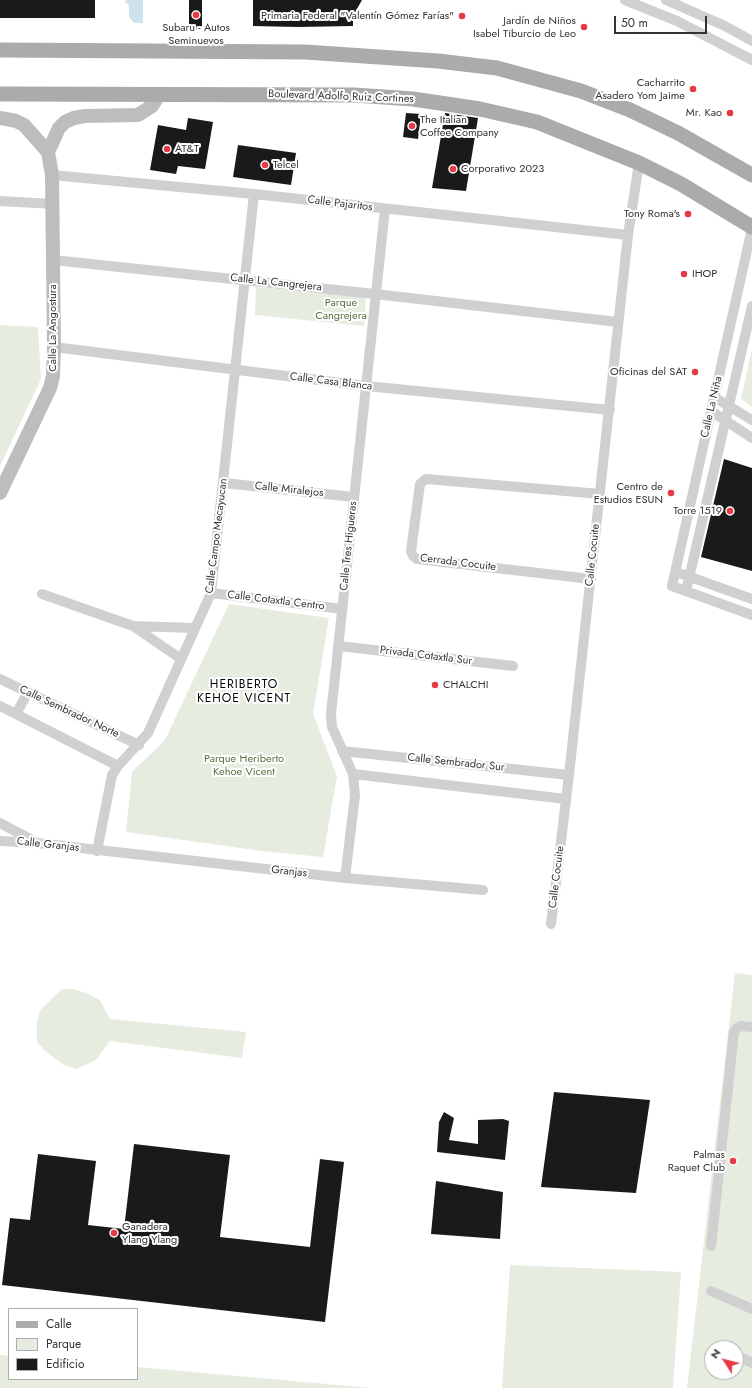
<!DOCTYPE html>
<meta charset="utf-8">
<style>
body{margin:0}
#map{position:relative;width:752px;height:1388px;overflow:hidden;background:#fff;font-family:Jost,sans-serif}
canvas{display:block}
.legend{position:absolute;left:8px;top:1308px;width:130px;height:72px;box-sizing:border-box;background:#fff;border:1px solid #adadad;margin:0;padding:5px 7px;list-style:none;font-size:12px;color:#333}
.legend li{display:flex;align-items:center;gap:8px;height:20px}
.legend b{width:20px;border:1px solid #adadad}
.north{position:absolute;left:704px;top:1340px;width:40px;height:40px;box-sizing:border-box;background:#fff;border:1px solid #adadad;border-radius:50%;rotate:306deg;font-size:11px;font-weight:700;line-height:16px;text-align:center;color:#333}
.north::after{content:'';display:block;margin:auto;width:14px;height:18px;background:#e63946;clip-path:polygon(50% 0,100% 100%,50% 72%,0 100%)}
.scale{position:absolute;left:614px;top:16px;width:93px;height:18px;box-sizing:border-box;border:2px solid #333;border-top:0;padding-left:5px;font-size:12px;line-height:14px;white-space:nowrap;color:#333;-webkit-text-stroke:3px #fff;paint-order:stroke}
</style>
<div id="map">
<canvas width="752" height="1388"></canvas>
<ul class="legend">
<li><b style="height:5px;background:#ababab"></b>Calle</li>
<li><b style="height:11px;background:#e6ecdf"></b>Parque</li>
<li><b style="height:11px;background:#1a1a1a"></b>Edificio</li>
</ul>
<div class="north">N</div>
<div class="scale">50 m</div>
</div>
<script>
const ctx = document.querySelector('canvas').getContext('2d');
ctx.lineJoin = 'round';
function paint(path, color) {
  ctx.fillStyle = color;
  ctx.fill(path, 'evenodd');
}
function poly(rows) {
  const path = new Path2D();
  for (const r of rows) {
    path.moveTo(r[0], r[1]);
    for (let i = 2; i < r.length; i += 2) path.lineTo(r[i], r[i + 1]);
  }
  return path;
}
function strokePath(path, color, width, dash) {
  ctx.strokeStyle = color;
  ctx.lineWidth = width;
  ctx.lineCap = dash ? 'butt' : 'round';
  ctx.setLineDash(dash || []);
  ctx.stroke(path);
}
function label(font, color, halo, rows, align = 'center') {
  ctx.font = font + ' Jost,sans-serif';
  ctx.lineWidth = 4;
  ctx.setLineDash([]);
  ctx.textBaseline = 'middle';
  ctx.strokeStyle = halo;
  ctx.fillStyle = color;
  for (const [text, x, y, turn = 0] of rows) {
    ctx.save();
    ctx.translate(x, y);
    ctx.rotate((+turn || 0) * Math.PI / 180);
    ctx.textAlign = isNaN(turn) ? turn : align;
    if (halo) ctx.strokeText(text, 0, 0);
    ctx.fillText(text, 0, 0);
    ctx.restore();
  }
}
const green = poly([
 [256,287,366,297,364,326,255,315],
 [0,325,38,327,41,379,0,466],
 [752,349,752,407,741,399],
 [229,604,329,618,313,714,337,776,323,857,262,851,126,832,132,772,165,740],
 [735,973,752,975,752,1388,687,1388],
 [712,1348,736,1348,736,1372,712,1372],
 [62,989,73,989,86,993,100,1000,110,1019,246,1032,242,1058,110,1041,96,1060,86,1065,76,1069,64,1065,45,1051,37,1042,37,1022,40,1010],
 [510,1265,681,1272,673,1388,502,1388],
 [0,1355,9,1356,9,1379,137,1379,137,1367,371,1388,0,1388]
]);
const water = poly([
 [126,0,143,0,143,23,134,23,129,17,129,5,125,2]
]);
const building = poly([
 [0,0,95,0,95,18,0,18],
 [189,0,202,0,202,30,189,30],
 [253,0,362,0,353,16,353,26,298,27,253,26],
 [406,113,421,114,418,139,403,137],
 [445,113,478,118,466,191,432,188],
 [188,118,213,122,205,169,178,166,176,174,150,170,158,125,186,130],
 [238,145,296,153,291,185,233,177],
 [724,459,752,468,752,571,701,557],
 [554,1092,650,1100,636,1193,541,1187],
 [444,1112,454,1118,449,1140,478,1144,478,1120,503,1119,509,1121,505,1160,437,1152,439,1122],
 [134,1144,230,1155,220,1237,310,1247,320,1159,344,1162,325,1322,2,1285,10,1218,30,1220,38,1154,96,1161,88,1225,124,1229],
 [436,1181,503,1192,500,1239,431,1234]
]);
const street = poly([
 [625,0,677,21,752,60],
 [666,0,725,26,752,41],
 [52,175,254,194,628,235],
 [0,201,53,204],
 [752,228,672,586,752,615],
 [53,260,375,294,618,322],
 [54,347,366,386,610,410],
 [714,397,752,420],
 [711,411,752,438],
 [224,483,354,497],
 [682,574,752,599],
 [591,579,417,559,413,556,411,551,420,484,426,479,600,494],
 [686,591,752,306],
 [211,593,342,609],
 [42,594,133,626,181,659],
 [133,626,194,628],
 [339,646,513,666],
 [0,679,139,745],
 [0,706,118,766],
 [16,714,28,692],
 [342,751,569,775],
 [353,774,566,799],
 [0,823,34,841],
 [0,841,37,843,345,878,483,890],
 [97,851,112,775,118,766,148,733,211,593,254,194],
 [345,878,355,796,353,774,332,727,331,714,385,209],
 [551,924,569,775,628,235,639,163],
 [711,1246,734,1032,737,1028,741,1026,752,1027],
 [711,1291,752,1309],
 [736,1355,752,1363]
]);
const secondary = poly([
 [0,118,16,121,24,125,48,152,52,175,54,347,53,376,50,388,0,493],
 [48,152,59,128,65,122,74,118,85,116,138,115,152,106,159,95]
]);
const primary = poly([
 [0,50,305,52,438,61,497,68,581,91,630,110,678,133,752,175],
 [0,94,354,95,413,99,480,109,537,122,639,163,681,184,752,227]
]);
const markers = [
 [196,15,4,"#e63946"],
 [462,16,4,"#e63946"],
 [584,27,4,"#e63946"],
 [693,89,4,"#e63946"],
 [730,113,4,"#e63946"],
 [412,126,4,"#e63946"],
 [167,149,4,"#e63946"],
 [265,165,4,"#e63946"],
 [453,169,4,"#e63946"],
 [688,214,4,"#e63946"],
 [684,274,4,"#e63946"],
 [695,372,4,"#e63946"],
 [671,493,4,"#e63946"],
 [730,511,4,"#e63946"],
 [435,685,4,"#e63946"],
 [733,1161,4,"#e63946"],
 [114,1233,4,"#e63946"]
];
const poiNames = [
 ["Primaria Federal \"Valentín Gómez Farías\"",454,16],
 ["Jardín de Niños",576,21],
 ["Isabel Tiburcio de Leo",576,34],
 ["Subaru - Autos",196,28,"center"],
 ["Seminuevos",196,41,"center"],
 ["Cacharrito",685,83],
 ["Asadero Yom Jaime",685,96],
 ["Mr. Kao",722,113],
 ["The Italian",420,120,"left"],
 ["Coffee Company",420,133,"left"],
 ["AT&T",175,149,"left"],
 ["Telcel",273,165,"left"],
 ["Corporativo 2023",461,169,"left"],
 ["Tony Roma's",680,214],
 ["IHOP",692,274,"left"],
 ["Oficinas del SAT",687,372],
 ["Centro de",663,487],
 ["Estudios ESUN",663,500],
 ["Torre 1519",722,511],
 ["CHALCHI",443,685,"left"],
 ["Palmas",725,1155],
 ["Raquet Club",725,1168],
 ["Ganadera",122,1227,"left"],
 ["Ylang Ylang",122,1240,"left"]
];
const streetNames = [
 ["Boulevard Adolfo Ruiz Cortines",341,97,2],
 ["Calle Pajaritos",340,204,7],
 ["Calle La Cangrejera",276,283,6],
 ["Calle La Angostura",53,328,-90],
 ["Calle Casa Blanca",331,382,7],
 ["Calle La Niña",712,407,-77],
 ["Calle Miralejos",289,490,6],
 ["Calle Campo Mecayucan",217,536,-83],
 ["Calle Tres Higueras",349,546,-84],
 ["Calle Cocuite",593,555,-84],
 ["Cerrada Cocuite",458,563,7],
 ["Calle Cotaxtla Centro",276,601,7],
 ["Privada Cotaxtla Sur",426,656,7],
 ["Calle Sembrador Norte",69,712,25],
 ["Calle Sembrador Sur",456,763,6],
 ["Calle Granjas",48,845,6],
 ["Granjas",289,872,6],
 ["Calle Cocuite",557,877,-83]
];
const parkNames = [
 ["Parque",341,303],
 ["Cangrejera",341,316],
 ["Parque Heriberto",244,759],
 ["Kehoe Vicent",244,772]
];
const neighbourhoodNames = [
 ["HERIBERTO",244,685],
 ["KEHOE VICENT",244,699]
];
paint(green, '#e6ecdf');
paint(water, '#cfe2ee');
paint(building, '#1a1a1a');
strokePath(street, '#d0d0d0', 10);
strokePath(secondary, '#bdbdbd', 14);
strokePath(primary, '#ababab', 15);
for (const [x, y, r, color] of markers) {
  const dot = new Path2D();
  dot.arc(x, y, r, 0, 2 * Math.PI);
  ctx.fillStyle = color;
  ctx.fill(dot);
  strokePath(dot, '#fff', 1.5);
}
label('11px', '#333', '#fff', poiNames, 'right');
label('11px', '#333', '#fff', streetNames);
label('11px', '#56703f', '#fff', parkNames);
ctx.letterSpacing = '1px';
label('12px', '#000', '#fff', neighbourhoodNames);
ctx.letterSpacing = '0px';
</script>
